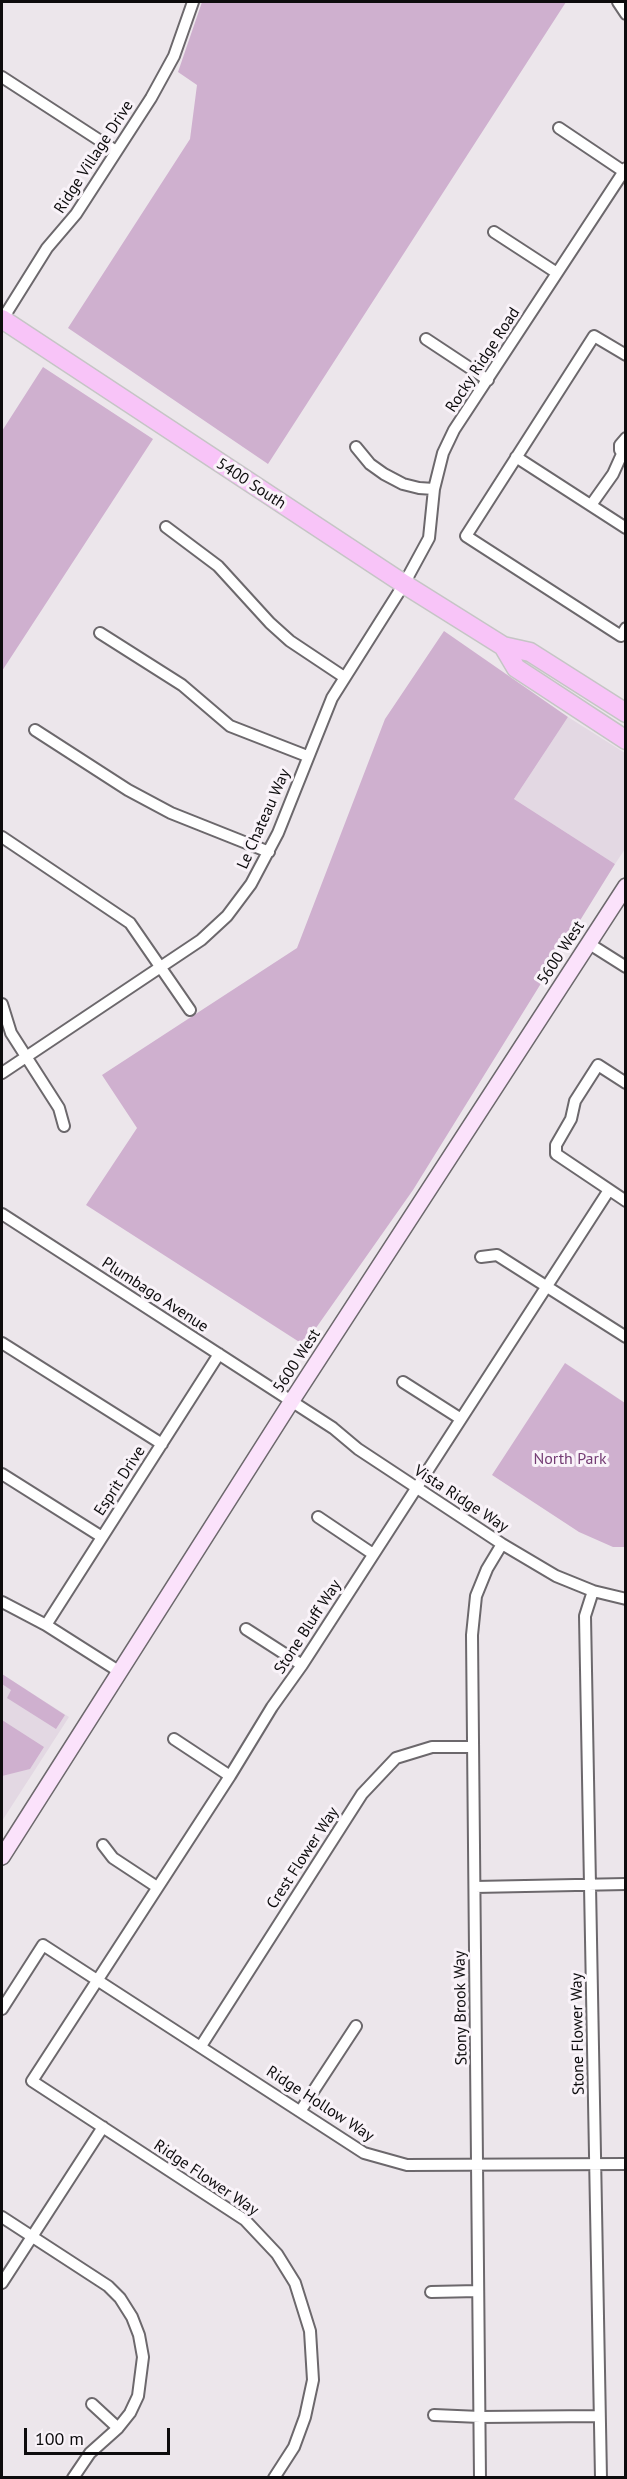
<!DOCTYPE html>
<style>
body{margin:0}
#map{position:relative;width:627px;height:2479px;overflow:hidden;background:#ece6eb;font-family:"PT Sans",sans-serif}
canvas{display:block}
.frame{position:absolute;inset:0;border:3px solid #0d0c0d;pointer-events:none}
.scale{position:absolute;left:24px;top:2428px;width:146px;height:27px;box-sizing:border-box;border:3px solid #0d0c0d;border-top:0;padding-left:8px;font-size:18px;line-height:21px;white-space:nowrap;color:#0d0c0d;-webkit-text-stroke:4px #f9f3f9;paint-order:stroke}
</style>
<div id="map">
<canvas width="627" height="2479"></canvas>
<div class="frame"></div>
<div class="scale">100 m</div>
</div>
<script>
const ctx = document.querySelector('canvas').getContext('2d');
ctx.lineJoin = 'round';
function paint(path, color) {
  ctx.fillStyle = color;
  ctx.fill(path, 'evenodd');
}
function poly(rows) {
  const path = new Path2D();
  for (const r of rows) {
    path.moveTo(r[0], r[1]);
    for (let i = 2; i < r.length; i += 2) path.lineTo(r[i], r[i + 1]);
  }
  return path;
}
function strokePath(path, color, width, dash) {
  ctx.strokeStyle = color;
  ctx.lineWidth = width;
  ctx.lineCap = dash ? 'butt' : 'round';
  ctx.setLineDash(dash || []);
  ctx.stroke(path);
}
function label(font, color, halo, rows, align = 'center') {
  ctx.font = font + ' "PT Sans",sans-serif';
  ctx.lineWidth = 6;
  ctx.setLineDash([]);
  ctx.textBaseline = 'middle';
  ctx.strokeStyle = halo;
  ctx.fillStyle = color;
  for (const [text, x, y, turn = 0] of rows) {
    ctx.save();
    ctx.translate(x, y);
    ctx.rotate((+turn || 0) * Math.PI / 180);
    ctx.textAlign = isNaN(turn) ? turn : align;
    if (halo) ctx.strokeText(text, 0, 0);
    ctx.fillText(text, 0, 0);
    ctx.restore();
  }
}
const built = poly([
 [568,717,625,753,625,849,615,864,514,799],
 [2,1674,69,1717,2,1821]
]);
const green = poly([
 [202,2,566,2,268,464,68,328,190,139,197,85,178,72],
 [43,367,153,439,2,671,2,431],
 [444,631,568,717,514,799,615,864,413,1190,304,1345,86,1205,137,1128,102,1075,297,948,385,719],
 [565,1363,625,1403,625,1547,613,1547,579,1532,492,1475],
 [2,1674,65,1715,56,1729,7,1698,11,1690,2,1684],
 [2,1720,44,1747,30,1769,2,1776]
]);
const street = poly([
 [618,2,626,14],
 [2,77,116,151],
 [559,128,623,171],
 [494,232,557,273],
 [2,320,47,248,76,214,151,98,174,56,193,2],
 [426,339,488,380],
 [626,355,594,336,466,536,621,636,626,628],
 [356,447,370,464,384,474,403,484,419,488,434,489],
 [516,457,626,528],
 [625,457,620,450,620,445,626,438],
 [591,505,613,474,622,454],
 [166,527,218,566,270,623,290,641,344,677],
 [100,633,182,685,230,726,307,756],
 [35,730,128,790,171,813,269,852],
 [2,837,130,923,190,1010],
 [588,943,626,967],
 [2,1004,11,1033,59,1108,64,1126],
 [2,1073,201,940,227,916,251,884,278,833,332,698,404,584,429,538,434,489,443,453,454,430,626,168],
 [626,1083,598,1065,575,1101,571,1119,556,1145,556,1154,626,1201],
 [2,1214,333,1428,358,1449,502,1544,556,1576,593,1591,626,1599],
 [481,1257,497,1255,626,1337],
 [2,1343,162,1444],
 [403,1382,461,1419],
 [2,1474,102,1537],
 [318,1517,373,1554],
 [593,1591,585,1616,601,2478],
 [2,1602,46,1625,120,1672],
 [46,1625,219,1354],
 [246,1629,302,1665],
 [174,1739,230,1776],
 [103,1845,113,1858,157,1887],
 [475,1887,626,1884],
 [2,2009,43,1945,364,2153,407,2165,626,2164],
 [201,2046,362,1794,396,1758,432,1747,473,1747],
 [301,2110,356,2026],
 [2,2217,108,2286,120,2298,132,2317,139,2335,143,2357,138,2396,130,2413,118,2428,90,2453,73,2478],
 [2,2283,103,2127],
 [431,2292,478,2291],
 [92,2404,118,2428],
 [434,2415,480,2417,599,2416],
 [274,2478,294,2447,305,2417,313,2380,310,2331,295,2283,277,2254,245,2220,32,2081,230,1776,272,1707,302,1665,609,1190],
 [480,2478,472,1635,476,1596,487,1569,502,1544]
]);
const secondary = poly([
 [2,1857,291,1402,626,886]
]);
const primary = poly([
 [2,319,404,584,503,646,530,652,626,713],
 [503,646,516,668,626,740]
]);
const streetNames = [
 ["Ridge Village Drive",94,157,-57],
 ["Rocky Ridge Road",483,360,-57],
 ["5400 South",251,484,33],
 ["Le Chateau Way",264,819,-66],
 ["5600 West",561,953,-57],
 ["Plumbago Avenue",155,1295,33],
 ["5600 West",297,1361,-57],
 ["Esprit Drive",120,1481,-57],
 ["Vista Ridge Way",461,1499,33],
 ["Stone Bluff Way",308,1627,-57],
 ["Crest Flower Way",303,1858,-57],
 ["Stony Brook Way",461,2008,-91],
 ["Stone Flower Way",578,2034,-91],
 ["Ridge Hollow Way",320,2104,33],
 ["Ridge Flower Way",206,2178,34]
];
const parkNames = [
 ["North Park",570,1459]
];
paint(built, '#e3d8e3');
paint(green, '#cfb0cf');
strokePath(street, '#6c686c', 14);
strokePath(secondary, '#6c686c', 18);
strokePath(primary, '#c5c5c5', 21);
strokePath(street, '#fff', 10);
strokePath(secondary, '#fbe2fb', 15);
strokePath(primary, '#f8c4f8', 18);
label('16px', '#0d0c0d', '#f9f3f9', streetNames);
label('16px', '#743c74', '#f9f3f9', parkNames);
</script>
